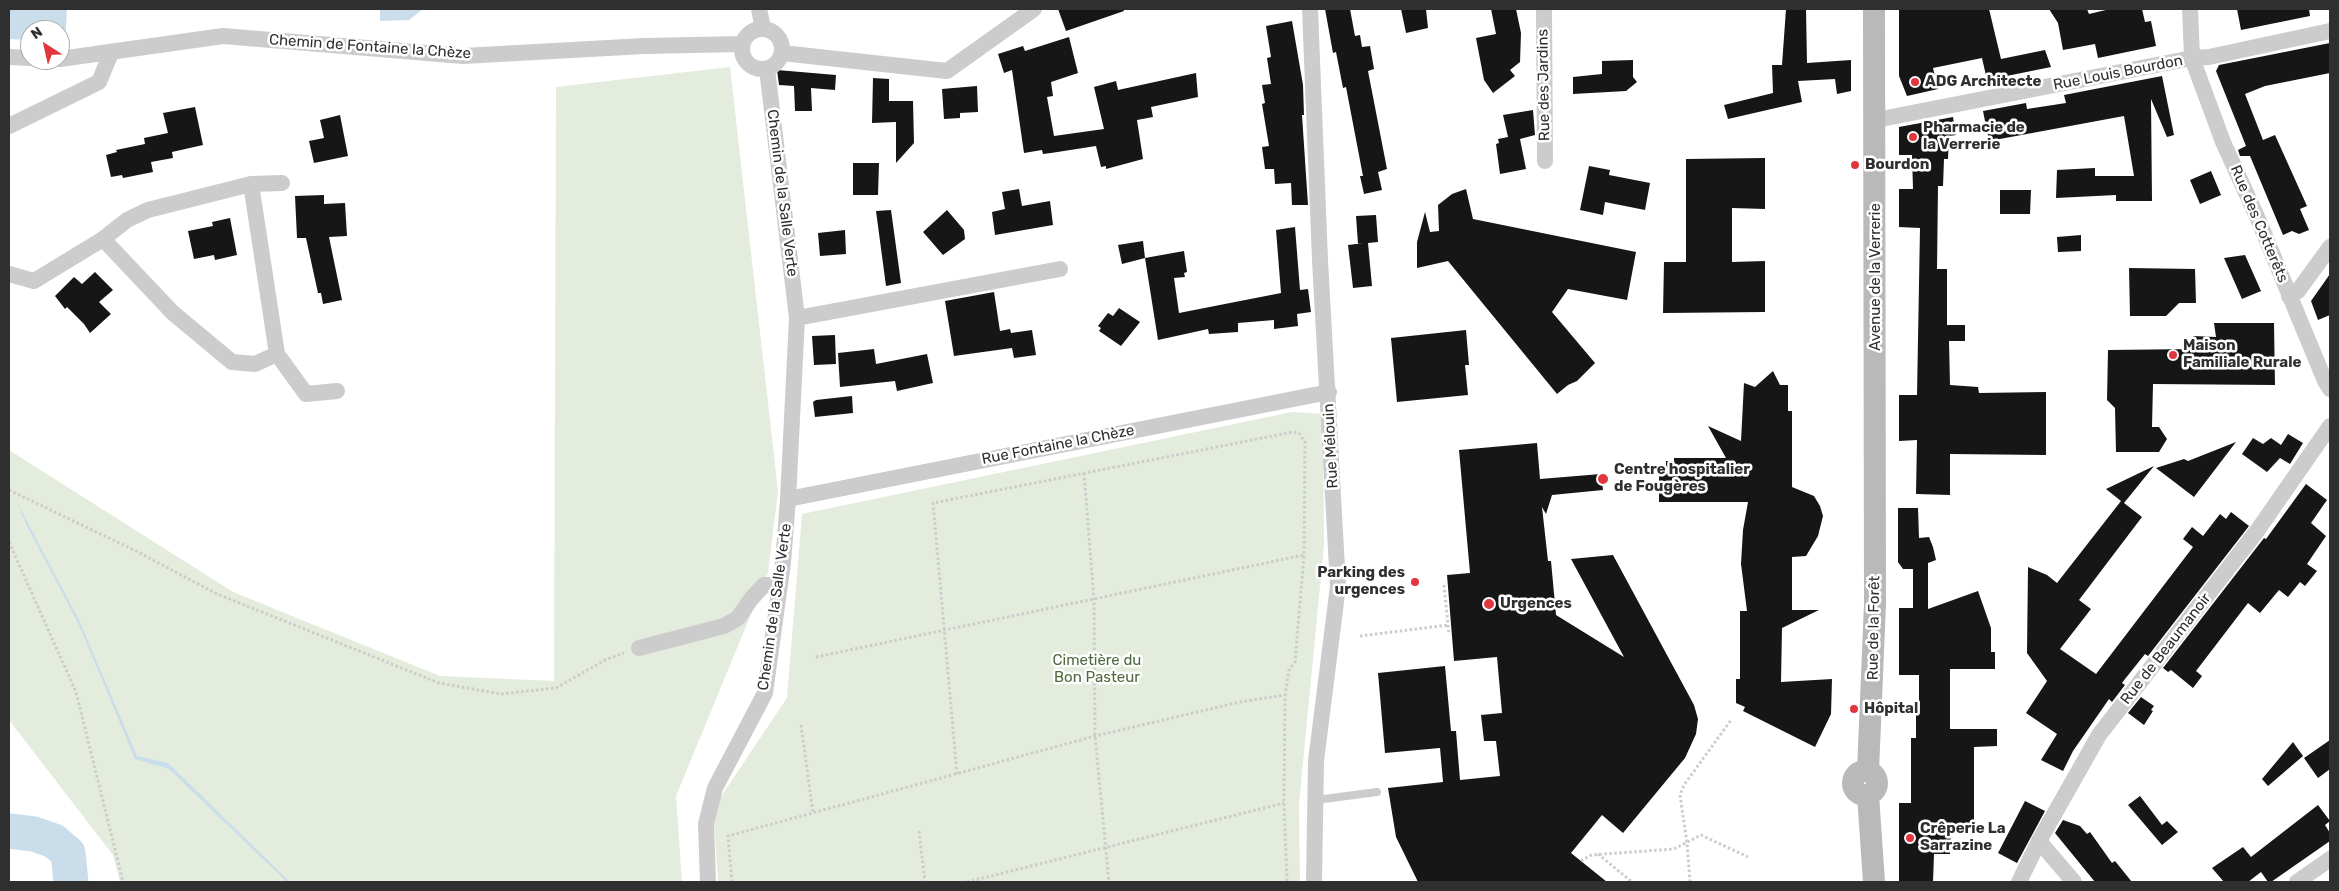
<!DOCTYPE html>
<meta charset="utf-8">
<style>
body{margin:0}
#map{position:relative;width:2339px;height:891px;overflow:hidden;background:#fff;font-family:Rubik,sans-serif}
canvas{display:block}
.frame{position:absolute;inset:0;border:10px solid #2f2f2f;pointer-events:none}
.north{position:absolute;left:20px;top:20px;width:50px;height:50px;box-sizing:border-box;background:#fff;border:1px solid #acacac;border-radius:50%;rotate:325deg;font-size:14px;font-weight:700;line-height:20px;text-align:center;color:#2f2f2f}
.north::after{content:'';display:block;margin:auto;width:18px;height:22px;background:#e1363d;clip-path:polygon(50% 0,100% 100%,50% 72%,0 100%)}
</style>
<div id="map">
<canvas width="2339" height="891"></canvas>
<div class="frame"></div>
<div class="north">N</div>
</div>
<script>
const ctx = document.querySelector('canvas').getContext('2d');
ctx.lineJoin = 'round';
function paint(path, color) {
  ctx.fillStyle = color;
  ctx.fill(path, 'evenodd');
}
function poly(rows) {
  const path = new Path2D();
  for (const r of rows) {
    if (r.length === 3) {
      path.moveTo(r[0] + r[2], r[1]);
      path.arc(r[0], r[1], r[2], 0, 2 * Math.PI);
      continue;
    }
    path.moveTo(r[0], r[1]);
    for (let i = 2; i < r.length; i += 2) path.lineTo(r[i], r[i + 1]);
  }
  return path;
}
function strokePath(path, color, width, dash) {
  ctx.strokeStyle = color;
  ctx.lineWidth = width;
  ctx.lineCap = dash ? 'butt' : 'round';
  ctx.setLineDash(dash || []);
  ctx.stroke(path);
}
function label(font, color, halo, rows, align = 'center') {
  ctx.font = font + ' Rubik,sans-serif';
  ctx.lineWidth = 5;
  ctx.setLineDash([]);
  ctx.textBaseline = 'middle';
  ctx.strokeStyle = halo;
  ctx.fillStyle = color;
  for (const [text, x, y, turn = 0] of rows) {
    ctx.save();
    ctx.translate(x, y);
    ctx.rotate((+turn || 0) * Math.PI / 180);
    ctx.textAlign = isNaN(turn) ? turn : align;
    if (halo) ctx.strokeText(text, 0, 0);
    ctx.fillText(text, 0, 0);
    ctx.restore();
  }
}
const green = poly([
 [730,67,778,491,768,573,676,796,682,882,120,882,113,855,9,720,9,450,233,592,440,676,554,681,556,87],
 [1292,412,1323,414,1324,545,1299,804,1300,882,718,882,714,821,720,798,787,698,802,514]
]);
const water = poly([
 [9,9,67,9,65,41,60,41,60,30,30,30,30,40,9,39],
 [380,9,423,9,409,20,380,21],
 [16,500,80,622,137,756,168,763,290,882,287,882,169,769,135,759,80,627,26,524]
]);
const river = poly([
 [9,831,34,834,54,841,68,853,71,882]
]);
const building = poly([
 [1058,9,1123,9,1124,11,1066,31],
 [1325,9,1350,9,1355,36,1360,35,1362,47,1370,46,1374,69,1368,71,1387,169,1378,172,1382,190,1364,194,1360,176,1363,176,1346,87,1343,88,1336,52,1333,53],
 [1401,9,1426,9,1428,28,1406,33],
 [1491,9,1516,9,1521,33,1520,62,1510,70,1515,76,1493,93,1484,80,1476,38,1496,34],
 [1786,9,1806,9,1807,63,1851,60,1851,91,1837,94,1835,79,1798,81,1802,102,1728,119,1724,105,1773,93,1772,65,1782,65],
 [1899,9,1989,9,2001,59,2045,50,2051,67,1987,80,1982,58,1933,68,1938,89,1907,96,1899,76],
 [2049,9,2087,9,2089,14,2110,9,2142,9,2145,22,2151,21,2156,46,2098,58,2095,44,2063,50,2058,23],
 [2237,9,2309,9,2310,16,2241,30],
 [1292,21,1303,85,1304,115,1302,115,1308,205,1292,205,1291,183,1275,184,1274,169,1265,169,1262,147,1269,146,1262,104,1265,103,1262,85,1271,84,1267,58,1271,57,1266,26],
 [1069,37,1078,73,1051,82,1053,96,1047,97,1054,136,1104,129,1094,87,1116,81,1118,90,1196,73,1198,97,1151,107,1153,117,1137,120,1143,159,1106,169,1106,166,1101,167,1096,146,1051,153,1043,154,1042,150,1024,153,1012,70,1004,73,998,54,1023,46,1025,51],
 [2330,43,2330,73,2265,86,2245,94,2263,140,2275,135,2307,206,2300,209,2309,230,2299,234,2292,231,2283,235,2250,156,2240,156,2238,150,2246,146,2216,71,2219,65],
 [1633,60,1633,77,1637,82,1626,91,1573,94,1573,77,1602,74,1602,61],
 [777,70,836,75,835,90,811,88,812,111,795,111,794,86,779,85],
 [2162,76,2174,135,2167,137,2151,99,2152,201,2116,201,2116,195,2056,198,2057,170,2095,168,2095,176,2134,176,2124,116,1989,141,1983,111,2026,103,2027,109,2066,103,2064,95],
 [873,78,889,79,889,101,913,101,914,143,896,163,896,122,872,123],
 [977,86,978,112,960,113,960,118,944,119,942,89],
 [195,107,203,145,172,152,173,158,151,162,153,172,123,178,122,175,111,177,106,155,117,152,116,150,145,144,144,138,168,133,163,113],
 [1533,110,1535,135,1520,139,1526,169,1500,174,1496,144,1499,143,1498,139,1508,137,1503,115],
 [340,115,348,156,314,163,309,141,324,138,320,120],
 [1953,117,1956,135,1949,136,1948,159,1944,159,1943,186,1938,186,1937,269,1947,269,1947,325,1965,325,1965,341,1949,341,1950,385,1978,387,1979,393,2046,392,2046,455,1950,454,1950,495,1916,494,1917,440,1899,441,1899,395,1917,395,1920,228,1899,227,1899,189,1913,189,1912,155,1899,155,1899,127],
 [1765,158,1765,209,1732,208,1732,262,1765,261,1765,312,1663,313,1664,262,1686,262,1686,159],
 [853,163,879,163,878,195,853,195],
 [1589,166,1610,170,1609,175,1650,183,1645,210,1605,202,1603,215,1580,210],
 [2211,171,2221,195,2200,204,2190,180],
 [1019,189,1022,206,1050,201,1053,225,995,235,992,212,1005,209,1002,192],
 [1466,189,1473,219,1636,252,1627,300,1568,289,1552,312,1595,363,1577,381,1568,385,1557,394,1448,261,1417,268,1417,242,1425,212,1430,232,1439,231,1438,205,1452,194],
 [2000,190,2031,190,2030,214,2000,214],
 [324,195,324,204,345,203,347,236,329,237,342,300,323,304,321,293,318,293,306,238,297,238,295,196],
 [891,210,901,283,886,286,876,211],
 [947,210,964,230,965,239,943,255,923,232],
 [1376,215,1378,242,1368,243,1372,286,1353,288,1348,245,1364,243,1358,244,1356,216],
 [230,218,237,255,215,260,214,255,194,259,188,231,213,226,212,222],
 [1295,227,1300,290,1308,289,1311,312,1297,314,1298,326,1274,329,1274,320,1238,323,1238,332,1209,334,1208,329,1158,340,1145,258,1184,251,1187,272,1184,273,1185,277,1174,278,1179,313,1281,293,1276,230],
 [845,230,846,254,820,256,818,233],
 [2081,235,2081,251,2058,252,2057,237],
 [1143,241,1145,258,1122,264,1118,245],
 [2245,255,2261,291,2242,299,2224,258],
 [2129,268,2195,269,2196,303,2179,303,2166,316,2130,316],
 [95,272,113,290,99,302,111,314,90,333,84,324,67,307,65,309,55,296,74,277,82,284],
 [2330,274,2330,315,2318,320,2311,301],
 [994,292,1000,331,1010,329,1011,333,1032,330,1036,355,1014,358,1012,348,954,356,945,301],
 [1119,308,1140,322,1121,346,1099,331,1101,328,1098,326,1108,313,1113,316],
 [2214,323,2274,323,2275,385,2153,384,2152,427,2159,427,2167,439,2159,452,2116,452,2115,408,2107,400,2108,350,2194,349,2193,336,2216,337],
 [1466,330,1469,365,1465,365,1468,395,1397,402,1391,338],
 [835,335,836,364,814,365,812,336],
 [874,349,876,364,927,354,933,383,897,391,895,381,840,387,838,353],
 [1773,371,1780,385,1788,385,1788,411,1792,411,1792,487,1814,496,1820,506,1823,516,1818,536,1806,556,1792,557,1792,610,1819,610,1782,628,1781,682,1832,679,1831,714,1815,747,1743,711,1745,707,1736,703,1736,679,1740,679,1740,611,1747,611,1741,564,1743,530,1748,502,1659,502,1659,468,1666,467,1666,461,1674,461,1674,458,1726,458,1708,426,1741,441,1744,383,1755,387],
 [852,396,853,413,815,417,813,402,816,400],
 [2288,434,2303,443,2290,464,2280,458,2267,472,2242,454,2253,438,2263,444,2271,438,2281,445],
 [2236,442,2194,497,2156,468,2184,459,2188,461],
 [1537,443,1540,479,1601,474,1603,490,1552,495,1546,514,1542,507,1548,561,1551,561,1556,615,1624,657,1571,559,1613,555,1694,705,1698,719,1696,734,1685,758,1623,833,1602,815,1571,853,1607,882,1418,882,1396,837,1388,788,1443,782,1440,748,1385,753,1378,673,1445,666,1451,731,1456,731,1460,780,1500,776,1496,741,1484,741,1481,715,1502,713,1497,657,1454,661,1447,575,1470,573,1459,450],
 [2154,466,2124,503,2142,517,2079,600,2091,609,2060,649,2096,674,2193,547,2183,539,2192,527,2203,536,2220,514,2226,519,2231,512,2249,526,2148,656,2145,654,2125,679,2122,683,2125,685,2112,702,2109,699,2073,751,2063,771,2041,760,2057,734,2026,713,2047,681,2027,653,2028,567,2047,575,2057,583,2121,501,2106,489],
 [2306,484,2327,500,2311,523,2326,536,2307,564,2317,571,2305,586,2300,582,2288,597,2279,590,2260,613,2248,603,2196,671,2202,676,2193,688,2171,670,2168,672,2163,668,2264,538,2266,539],
 [1898,508,1918,508,1919,538,1929,537,1933,547,1936,560,1928,563,1928,609,1978,591,1991,628,1991,652,1995,652,1995,669,1950,669,1950,729,1997,729,1997,746,1974,747,1974,825,1951,825,1950,854,1934,854,1933,882,1899,882,1899,803,1911,803,1911,738,1916,738,1916,705,1919,705,1919,675,1899,675,1899,608,1913,608,1913,569,1903,569,1898,562],
 [2141,697,2154,706,2151,710,2153,711,2144,725,2128,713],
 [2330,740,2330,769,2318,778,2304,758],
 [2293,742,2303,756,2268,786,2262,779],
 [2140,796,2162,825,2167,821,2178,832,2162,845,2128,805],
 [2025,801,2045,811,2017,863,1998,853],
 [2318,805,2330,821,2325,825,2330,833,2330,841,2271,882,2268,882,2261,872,2248,882,2224,882,2212,868,2243,847,2251,857],
 [2063,820,2080,826,2087,834,2090,832,2112,863,2115,861,2132,882,2095,882,2055,833]
]);
const path = poly([
 [1084,473,1094,600,1095,736,1109,882],
 [9,490,136,551,217,594,439,683,501,694,556,688,605,660,624,653],
 [9,542,76,692,123,882],
 [1444,585,1449,635],
 [1360,636,1448,625],
 [816,657,1304,555],
 [801,725,813,813],
 [957,774,933,503,1293,432,1299,433,1305,442,1304,555,1295,662,1289,670,1285,695,1284,803,1287,882],
 [919,831,925,882],
 [1598,854,1632,882],
 [1581,861,1591,855,1674,849,1701,835,1748,857],
 [732,882,728,836,1095,736,1240,702,1285,695],
 [967,882,1284,803],
 [1690,882,1687,843,1680,795,1684,785,1731,720]
]);
const lane = poly([
 [1316,800,1377,792]
]);
const street = poly([
 [759,9,763,28],
 [1310,9,1320,260,1338,586,1316,761,1314,882],
 [1544,9,1545,161],
 [2190,9,2192,58,2223,142,2258,219,2325,381,2330,389],
 [762,49,20],
 [782,53,947,71,1034,9],
 [9,57,30,58],
 [60,59,223,36,463,56,644,46,742,44],
 [1876,120,2192,58,2209,57,2330,31],
 [9,126,99,82,111,53],
 [251,184,277,354],
 [103,239,127,220,148,210,251,184,282,183],
 [9,274,34,281,103,239,173,313,232,362,255,364,277,354,306,394,337,391],
 [2289,296,2298,291,2330,247],
 [797,318,1060,269],
 [788,499,1329,392],
 [639,648,724,626,738,618,751,599,764,585,780,585],
 [2039,841,2074,882],
 [708,882,706,824,715,788,765,693,783,563,788,499,797,318,767,69],
 [2019,882,2039,841,2099,735,2257,531,2330,426],
 [2297,882,2330,859]
]);
const secondary = poly([
 [1865,783,12],
 [1868,771,1875,604,1874,9],
 [1868,795,1874,882]
]);
const markers = [
 [1915,82,5,"#e1363d"],
 [1913,137,5,"#e1363d"],
 [1855,165,5,"#e1363d"],
 [2173,355,5,"#e1363d"],
 [1603,479,6,"#e1363d"],
 [1415,582,5,"#e1363d"],
 [1489,604,6,"#e1363d"],
 [1854,709,5,"#e1363d"],
 [1910,838,5,"#e1363d"]
];
const streetNames = [
 ["Chemin de Fontaine la Chèze",370,47,4],
 ["Rue Louis Bourdon",2118,73,-11],
 ["Rue des Jardins",1544,85,-91],
 ["Chemin de la Salle Verte",782,193,83],
 ["Rue des Cotterêts",2259,224,67],
 ["Avenue de la Verrerie",1876,277,-90],
 ["Rue Fontaine la Chèze",1058,445,-11],
 ["Rue Mélouin",1331,446,-93],
 ["Chemin de la Salle Verte",775,607,-82],
 ["Rue de la Forêt",1874,628,-89],
 ["Rue de Beaumanoir",2166,649,-52]
];
const poiNames = [
 ["ADG Architecte",1925,82],
 ["Pharmacie de",1923,128],
 ["la Verrerie",1923,145],
 ["Bourdon",1865,165],
 ["Maison",2183,346],
 ["Familiale Rurale",2183,363],
 ["Centre hospitalier",1614,470],
 ["de Fougères",1614,487],
 ["Parking des",1405,573,"right"],
 ["urgences",1405,590,"right"],
 ["Urgences",1500,604],
 ["Hôpital",1864,709],
 ["Crêperie La",1920,829],
 ["Sarrazine",1920,846]
];
const parkNames = [
 ["Cimetière du",1097,661],
 ["Bon Pasteur",1097,678]
];
paint(green, '#e4ecdd');
paint(water, '#caddeb');
strokePath(river, '#caddeb', 35);
paint(building, '#161616');
strokePath(path, '#ccc', 3, [2.5, 2.5]);
strokePath(lane, '#ccc', 8);
strokePath(street, '#ccc', 16);
strokePath(secondary, '#b9b9b9', 22);
for (const [x, y, r, color] of markers) {
  const dot = new Path2D();
  dot.arc(x, y, r, 0, 2 * Math.PI);
  ctx.fillStyle = color;
  ctx.fill(dot);
  strokePath(dot, '#fff', 2);
}
label('15px', '#2f2f2f', '#fff', streetNames);
label('bold 15px', '#2f2f2f', '#fff', poiNames, 'left');
label('15px', '#50693d', '#fff', parkNames);
</script>
